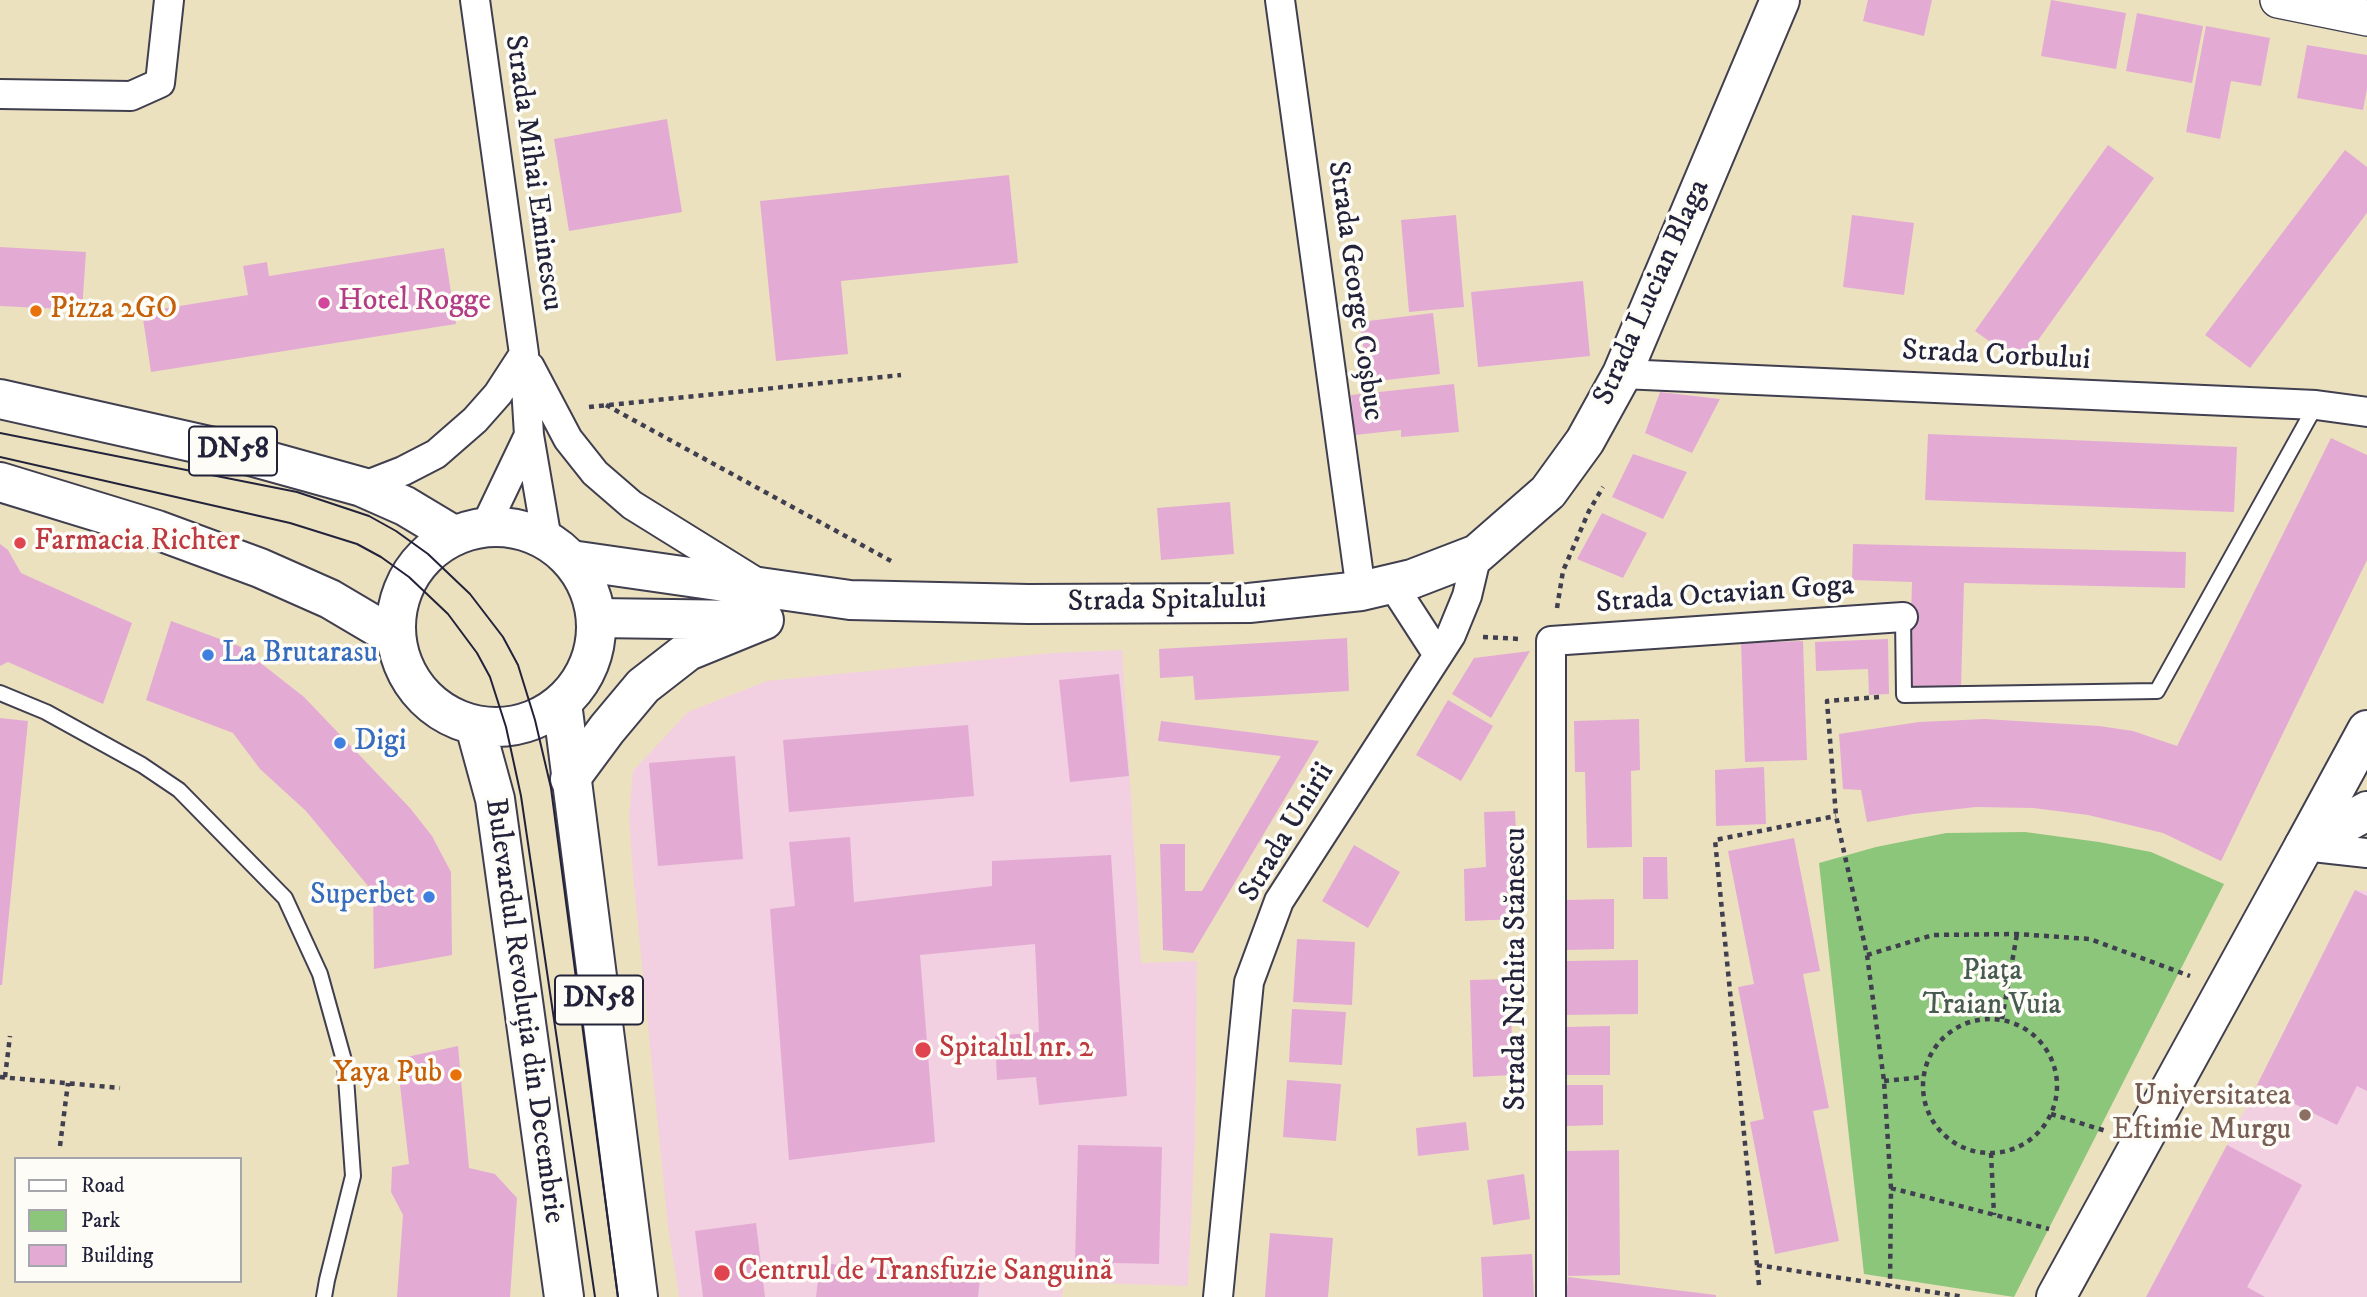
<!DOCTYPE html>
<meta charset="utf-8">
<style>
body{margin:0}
#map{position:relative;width:2367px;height:1297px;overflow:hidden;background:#ece1bf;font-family:"IM FELL DW Pica",serif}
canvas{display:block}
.legend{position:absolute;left:14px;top:1157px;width:228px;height:126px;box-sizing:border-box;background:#fdfcf7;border:2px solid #a5a5ac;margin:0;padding:9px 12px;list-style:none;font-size:21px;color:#22223b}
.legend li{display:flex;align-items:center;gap:14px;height:35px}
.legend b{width:35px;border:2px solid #a5a5ac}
</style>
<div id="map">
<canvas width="2367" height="1297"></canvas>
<ul class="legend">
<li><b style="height:9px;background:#fff"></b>Road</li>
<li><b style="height:19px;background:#8cc67b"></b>Park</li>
<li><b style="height:19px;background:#e3abd4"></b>Building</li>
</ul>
</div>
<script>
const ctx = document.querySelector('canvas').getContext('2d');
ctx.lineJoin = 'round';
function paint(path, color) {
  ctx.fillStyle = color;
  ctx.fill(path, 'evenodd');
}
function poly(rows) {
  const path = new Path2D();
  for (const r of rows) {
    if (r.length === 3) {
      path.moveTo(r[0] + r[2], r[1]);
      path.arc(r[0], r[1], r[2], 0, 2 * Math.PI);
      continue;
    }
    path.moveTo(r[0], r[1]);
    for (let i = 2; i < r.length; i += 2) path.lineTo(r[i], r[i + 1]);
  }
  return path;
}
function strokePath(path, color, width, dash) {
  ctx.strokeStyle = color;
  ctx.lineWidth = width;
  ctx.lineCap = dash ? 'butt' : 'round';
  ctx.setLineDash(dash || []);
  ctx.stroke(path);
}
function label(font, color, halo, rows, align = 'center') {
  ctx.font = font + ' "IM FELL DW Pica",serif';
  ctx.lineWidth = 7;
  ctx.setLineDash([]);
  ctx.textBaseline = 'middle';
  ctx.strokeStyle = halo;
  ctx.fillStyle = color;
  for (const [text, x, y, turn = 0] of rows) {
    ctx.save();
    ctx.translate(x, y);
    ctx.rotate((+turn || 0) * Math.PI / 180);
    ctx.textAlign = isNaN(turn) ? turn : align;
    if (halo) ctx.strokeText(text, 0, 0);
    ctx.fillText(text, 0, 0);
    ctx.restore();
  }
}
const built = poly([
 [1122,650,1141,963,1197,961,1195,1136,1188,1286,1064,1282,1062,1297,679,1297,668,1226,633,874,629,817,633,771,688,712,767,681,1052,653],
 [2355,890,2367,891,2367,1297,2146,1297,2227,1145]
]);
const green = poly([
 [2025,832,2099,842,2151,852,2224,884,2014,1297,1864,1274,1819,863,1876,847,1946,833]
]);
const building = poly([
 [1868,0,1932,0,1924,36,1863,21],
 [2051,0,2126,13,2116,69,2041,56],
 [2137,13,2203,26,2192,83,2126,71],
 [2206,26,2270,38,2261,86,2231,81,2220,139,2186,132],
 [2307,45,2367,55,2367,89,2363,110,2297,98],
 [667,119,682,212,569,231,554,139],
 [2108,145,2154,178,2021,364,1975,331],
 [2345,150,2367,167,2367,213,2250,368,2205,335],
 [1009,175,1018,263,841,281,848,354,776,361,760,201],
 [1456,215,1464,307,1409,312,1401,220],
 [1852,215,1914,223,1904,295,1843,287],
 [0,247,86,252,82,310,0,306],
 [444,248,456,324,151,372,142,312,248,295,243,266,267,262,269,276],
 [1583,281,1590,356,1478,367,1471,292],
 [1433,313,1440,374,1368,382,1360,322],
 [1454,384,1459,432,1401,437,1401,430,1355,435,1351,395],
 [1660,392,1720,399,1692,453,1645,433],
 [1928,434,2237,447,2234,512,1925,500],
 [2331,438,2367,455,2367,560,2221,861,2163,833,2088,815,2033,808,1976,807,1913,814,1867,822,1861,790,1843,789,1839,734,1919,722,1985,719,2099,726,2133,731,2177,746],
 [1633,454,1687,472,1663,519,1612,497],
 [1230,502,1234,554,1161,560,1157,508],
 [1602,513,1647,533,1623,578,1577,559],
 [0,544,8,550,21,573,132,623,103,704,8,662,0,666],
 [1853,544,2186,552,2185,588,1964,583,1961,687,1909,686,1912,582,1852,580],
 [171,621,239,646,304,697,410,808,432,836,451,872,452,955,374,969,373,892,306,811,260,769,233,733,146,700],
 [1347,638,1349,691,1195,700,1193,676,1160,678,1159,649],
 [1888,639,1889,694,1869,695,1868,669,1816,671,1815,642],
 [1803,641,1807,760,1745,762,1741,643],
 [1530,651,1491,718,1452,694,1474,658],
 [1119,674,1129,776,1070,782,1059,680],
 [1448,700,1493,726,1461,781,1416,755],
 [0,718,28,721,2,985,0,985],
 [1639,719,1640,770,1631,771,1632,847,1587,848,1585,772,1575,772,1574,721],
 [1161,721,1319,741,1193,953,1163,950,1160,844,1185,844,1185,891,1202,891,1281,756,1158,741],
 [968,725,974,796,789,812,783,740],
 [735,756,743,859,658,866,649,763],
 [1764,767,1766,824,1716,826,1715,770],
 [1515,811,1520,919,1465,921,1464,869,1486,867,1484,812],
 [850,837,854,902,992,886,992,861,1111,855,1127,1096,1039,1105,1036,1077,997,1080,995,1036,1039,1032,1035,944,920,955,935,1142,789,1160,770,909,795,906,789,842],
 [1794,838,1820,971,1803,974,1829,1108,1813,1111,1839,1241,1775,1254,1750,1122,1764,1119,1738,987,1754,984,1728,851],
 [1354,845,1400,872,1368,928,1322,901],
 [1643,857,1667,857,1668,899,1643,899],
 [2355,890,2367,896,2367,1091,2357,1086,2337,1125,2257,1085],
 [1614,899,1614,949,1567,950,1566,900],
 [1297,939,1355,942,1352,1005,1293,1002],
 [1638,960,1638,1014,1566,1015,1566,961],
 [1510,979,1513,1075,1473,1077,1470,980],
 [1292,1009,1346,1012,1342,1065,1289,1062],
 [1610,1026,1610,1075,1566,1075,1565,1027],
 [458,1046,469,1168,495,1174,517,1198,510,1297,397,1297,403,1215,391,1192,392,1167,409,1164,397,1059],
 [1287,1080,1341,1084,1336,1141,1283,1137],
 [1566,1085,1603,1085,1603,1125,1567,1126],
 [1466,1122,1469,1150,1418,1156,1416,1128],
 [1078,1145,1162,1147,1159,1264,1075,1262],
 [2227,1145,2302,1185,2247,1287,2265,1297,2146,1297],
 [1619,1150,1620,1275,1568,1276,1567,1151],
 [1524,1174,1530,1219,1493,1225,1487,1180],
 [756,1223,765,1297,703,1297,695,1231],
 [1270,1233,1333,1238,1328,1297,1265,1297],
 [1532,1254,1534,1297,1483,1297,1481,1257],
 [820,1263,980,1279,978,1297,816,1297],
 [1568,1277,1716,1295,1716,1297,1566,1297]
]);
const path = poly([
 [606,405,891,561],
 [589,407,901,375],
 [1557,608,1563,571,1589,511,1603,487],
 [1483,637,1520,639],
 [1879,697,1827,701,1836,816,1867,955,1884,1081,1891,1188,1890,1286],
 [1867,955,1933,935,2017,934,2090,939,2190,976],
 [2002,1019,2017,934],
 [1990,1086,67],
 [0,1077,120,1088],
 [5,1077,10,1036],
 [1884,1081,1923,1077],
 [2051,1114,2106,1131],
 [60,1146,68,1083],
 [1991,1153,1994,1215],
 [1891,1188,2049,1229],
 [1757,1265,1964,1297],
 [1759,1285,1715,840,1836,816]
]);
const service = poly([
 [1903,617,1904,695,2157,691,2316,405],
 [0,693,46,712,142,765,179,790,285,898,320,974,345,1064,353,1176,327,1280,324,1297]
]);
const minor = poly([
 [475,0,524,354,529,435,547,540],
 [1280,0,1361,591],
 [0,94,131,96,160,83,169,0],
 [530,367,568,439,595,473,632,505,756,582],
 [1622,374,2316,405,2367,412],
 [362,487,403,471,436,454,475,420,498,394,524,354],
 [485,527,529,435],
 [1392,584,1438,655],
 [2304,846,2367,853],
 [1218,1297,1249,982,1279,901,1451,635,1467,596,1477,554],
 [1551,1297,1551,641,1903,617]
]);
const tertiary = poly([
 [2278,0,2367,18]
]);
const secondary = poly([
 [571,560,850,600,1028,604,1249,603,1361,591,1412,579,1477,554,1548,492,1585,441,1622,374,1780,0],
 [596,618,748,620],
 [570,779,607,729,643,686,688,651,764,620],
 [2304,846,2367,730]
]);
const primary = poly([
 [0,399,236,452,362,487,405,506,455,536],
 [0,482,157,530,260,568,330,599,396,638],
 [496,627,100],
 [562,703,638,1297],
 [475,726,495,799,564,1297],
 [2056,1297,2304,846,2367,811]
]);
const tram = poly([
 [0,433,297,492,369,516,396,531,428,554,470,594,503,637,518,665,535,720,551,788,618,1297],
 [0,457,290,523,357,544,381,557,409,577,448,614,477,653,490,677,506,727,521,796,595,1297]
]);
const markers = [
 [324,303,7,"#d1479c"],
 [36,311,7,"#e8710a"],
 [20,543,7,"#e0444e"],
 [208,655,7,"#3f7fe0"],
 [340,743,7,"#3f7fe0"],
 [429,897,7,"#3f7fe0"],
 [923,1050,9,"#e0444e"],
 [456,1075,7,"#e8710a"],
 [2305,1115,7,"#8d6e63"],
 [722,1273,9,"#e0444e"]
];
const shields = [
 [233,451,88],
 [599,1000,88]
];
const shieldNames = [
 ["DN58",233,451],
 ["DN58",599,1000]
];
const streetNames = [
 ["Strada Mihai Eminescu",532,173,82],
 ["Strada George Coșbuc",1354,291,82],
 ["Strada Lucian Blaga",1653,293,-66],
 ["Strada Corbului",1996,357,3],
 ["Strada Octavian Goga",1725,596,-4],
 ["Strada Spitalului",1167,602,-1],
 ["Strada Unirii",1288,833,-59],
 ["Strada Nichita Stănescu",1518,969,-90],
 ["Bulevardul Revoluția din Decembrie",523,1011,82]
];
const hotelNames = [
 ["Hotel Rogge",338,303]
];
const foodNames = [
 ["Pizza 2GO",50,311],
 ["Yaya Pub",442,1075,"right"]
];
const healthNames = [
 ["Farmacia Richter",34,543],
 ["Spitalul nr. 2",939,1050],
 ["Centrul de Transfuzie Sanguină",738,1273]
];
const shopNames = [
 ["La Brutarasu",222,655],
 ["Digi",354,743],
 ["Superbet",415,897,"right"]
];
const parkNames = [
 ["Piața",1992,973],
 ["Traian Vuia",1992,1007]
];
const educationNames = [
 ["Universitatea",2291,1098],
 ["Eftimie Murgu",2291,1132]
];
paint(built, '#f2cfe1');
paint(green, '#8cc67b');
paint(building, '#e3abd4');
strokePath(service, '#403f4f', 18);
strokePath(minor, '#403f4f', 32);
strokePath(tertiary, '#403f4f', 38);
strokePath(secondary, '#403f4f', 42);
strokePath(primary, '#403f4f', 42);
strokePath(path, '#403f4f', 4.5, [5, 5]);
strokePath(service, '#fff', 14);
strokePath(minor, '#fff', 28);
strokePath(tertiary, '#fff', 35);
strokePath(secondary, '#fff', 38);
strokePath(primary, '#fff', 38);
strokePath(tram, '#22223b', 2);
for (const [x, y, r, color] of markers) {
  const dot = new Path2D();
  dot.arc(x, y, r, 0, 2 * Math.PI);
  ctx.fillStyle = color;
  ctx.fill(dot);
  strokePath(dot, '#fdfcf7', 2.5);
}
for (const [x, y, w] of shields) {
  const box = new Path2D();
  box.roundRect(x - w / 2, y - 24.5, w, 49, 5);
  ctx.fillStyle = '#fdfcf7';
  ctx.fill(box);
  strokePath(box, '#22223b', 2);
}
label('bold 28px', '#22223b', null, shieldNames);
label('30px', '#22223b', '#fdfcf7', streetNames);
label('30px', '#b23c85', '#fdfcf7', hotelNames, 'left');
label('30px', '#c56008', '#fdfcf7', foodNames, 'left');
label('30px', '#be3a42', '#fdfcf7', healthNames, 'left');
label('30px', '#366cbe', '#fdfcf7', shopNames, 'left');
label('30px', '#475b51', '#fdfcf7', parkNames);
label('30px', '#785e54', '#fdfcf7', educationNames, 'right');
</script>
